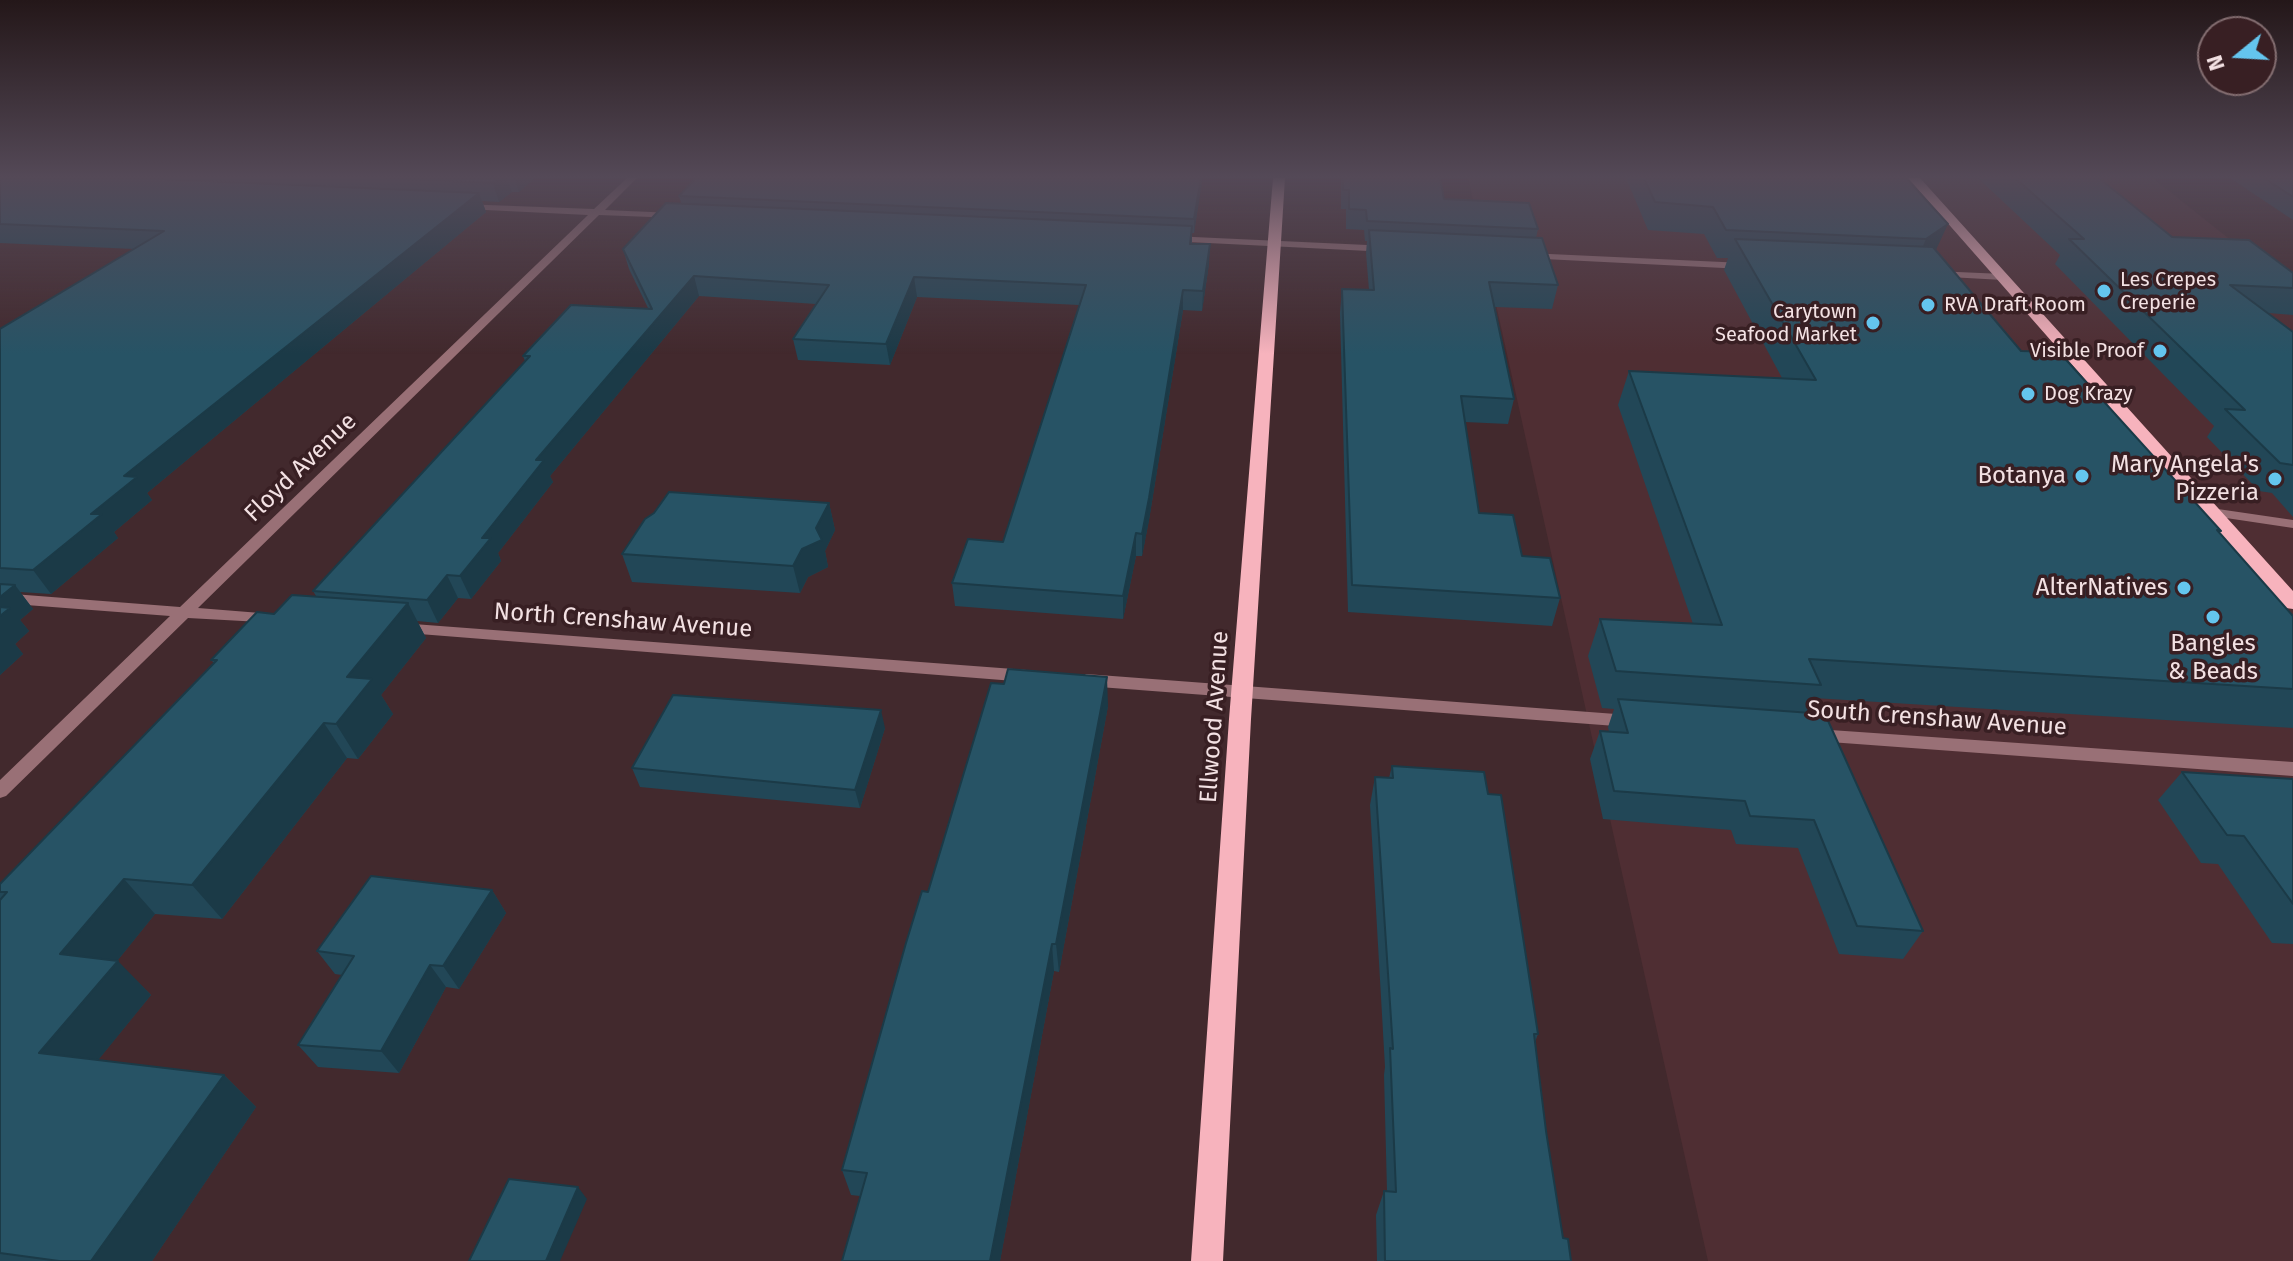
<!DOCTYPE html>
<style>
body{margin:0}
#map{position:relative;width:2293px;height:1261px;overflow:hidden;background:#42292d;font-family:"Fira Sans",sans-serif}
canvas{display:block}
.north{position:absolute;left:2197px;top:16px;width:80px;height:80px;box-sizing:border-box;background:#381f23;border:2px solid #836d70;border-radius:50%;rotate:252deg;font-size:22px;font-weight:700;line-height:32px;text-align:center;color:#f3e1e3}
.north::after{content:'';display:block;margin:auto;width:28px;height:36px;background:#64c5ee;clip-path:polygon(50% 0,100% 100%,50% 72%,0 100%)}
</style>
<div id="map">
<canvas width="2293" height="1261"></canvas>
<div class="north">N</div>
</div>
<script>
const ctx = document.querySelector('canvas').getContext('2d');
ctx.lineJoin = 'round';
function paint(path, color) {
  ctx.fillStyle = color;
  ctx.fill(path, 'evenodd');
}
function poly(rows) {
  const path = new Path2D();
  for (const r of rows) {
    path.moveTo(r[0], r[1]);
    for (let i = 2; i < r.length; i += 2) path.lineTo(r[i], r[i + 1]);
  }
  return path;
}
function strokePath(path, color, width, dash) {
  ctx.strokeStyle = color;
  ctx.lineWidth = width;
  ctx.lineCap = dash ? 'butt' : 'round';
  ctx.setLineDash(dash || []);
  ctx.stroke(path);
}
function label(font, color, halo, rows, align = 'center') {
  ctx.font = font + ' "Fira Sans",sans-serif';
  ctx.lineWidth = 7;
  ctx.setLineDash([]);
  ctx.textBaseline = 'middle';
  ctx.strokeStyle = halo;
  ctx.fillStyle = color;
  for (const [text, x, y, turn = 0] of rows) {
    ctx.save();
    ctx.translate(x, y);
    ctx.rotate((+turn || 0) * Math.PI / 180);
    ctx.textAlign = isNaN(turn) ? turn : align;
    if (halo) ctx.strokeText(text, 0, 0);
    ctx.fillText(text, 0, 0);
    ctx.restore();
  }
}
const built = poly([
 [1468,178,2153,178,2293,290,2293,1261,1708,1261]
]);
const minor = poly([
 [627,178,637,178,605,210,674,213,678,214,678,218,599,215,198,608,273,614,281,619,279,623,188,618,6,796,0,798,0,780,170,616,0,603,0,593,180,607,588,215,465,209,460,206,461,204,594,209,627,178],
 [1172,236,1389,246,1394,249,1389,252,1168,241,1168,237,1172,236],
 [1528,253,1744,263,1749,266,1744,269,1524,258,1524,254,1528,253],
 [1935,271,2003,274,2008,277,2003,280,1931,276,1931,272,1935,271],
 [2211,508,2293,520,2293,528,2206,515,2204,512,2211,508],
 [400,623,1027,670,1035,676,1027,682,394,632,392,628,394,624,400,623],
 [1086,674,1629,715,1635,717,1638,721,1635,725,1629,727,1086,686,1078,680,1086,674],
 [1816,729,2293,762,2293,776,1816,741,1810,740,1807,735,1810,730,1816,729]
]);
const primary = poly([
 [1273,178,1285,178,1251,719,1223,1261,1191,1261,1229,719,1273,178],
 [1908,178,1920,178,2293,591,2293,609,2286,608,1908,178]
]);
const wall = poly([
 [0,178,535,178,519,192,512,192,499,202,482,201,486,212,147,493,152,500,114,532,118,538,51,594,20,592,33,609,20,620,29,631,15,644,23,654,0,675,0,329,134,249,0,243],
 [696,178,1202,178,1194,233,1192,233,1192,244,1209,264,1202,311,1183,310,1149,520,1142,556,1136,556,1123,619,955,606,952,583,1003,542,1079,305,917,297,890,365,798,360,793,339,816,304,699,296,550,476,553,482,498,553,501,561,471,599,458,598,438,623,417,621,426,638,381,695,393,714,358,759,347,758,222,919,155,914,117,961,151,995,98,1060,224,1075,256,1107,152,1261,0,1261,0,884,214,663,211,660,274,614,316,596,313,591,525,361,523,356,648,308,629,269,623,249,681,203,679,196],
 [1341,178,1440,178,1444,199,1538,229,1536,238,1558,285,1552,309,1495,307,1514,399,1508,424,1465,422,1479,513,1522,556,1560,598,1552,626,1348,612,1340,313,1342,289,1369,290,1366,253,1367,241,1365,241,1364,230,1346,229,1346,209,1341,209],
 [1626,178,1906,178,1936,251,2021,351,2221,531,2219,533,2293,616,2293,728,1814,698,1807,713,1923,931,1903,959,1839,954,1798,848,1736,844,1731,830,1603,819,1590,759,1600,731,1609,732,1608,727,1614,709,1602,708,1588,656,1600,619,1693,624,1618,405,1629,371,1782,378,1724,270,1728,258,1717,258,1704,234,1648,230],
 [1978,178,2099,178,2172,237,2293,273,2293,315,2268,313,2293,332,2293,517,2272,493,2259,491,2207,437,2214,426,2055,264,2060,255],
 [2230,178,2293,178,2293,220],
 [829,503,835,530,825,551,828,567,808,577,800,593,632,582,622,554],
 [1108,706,1059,972,1054,971,1000,1261,842,1261,860,1196,851,1195,842,1170,928,892],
 [885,728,860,808,640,787,632,768],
 [1392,766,1538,1034,1535,1042,1546,1131,1563,1238,1571,1261,1377,1261,1376,1215,1384,1191,1387,1191,1384,1075,1385,1067,1370,805,1375,777,1389,778],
 [2182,772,2293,779,2293,944,2272,943,2218,864,2201,863,2158,800],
 [492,890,506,913,459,989,446,987,399,1073,318,1067,298,1045,342,975,335,974,317,951]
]);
const shadedWall = poly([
 [499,178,507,178,512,192,499,202,493,183],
 [514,178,535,178,519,192],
 [1201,178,1202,178,1202,183,1194,233,1194,219],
 [479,193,486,212,147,493,152,500,114,532,118,538,51,594,33,570,91,514,124,476],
 [1948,224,1935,252,1914,267,1926,239],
 [1210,244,1209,264,1202,311,1203,291],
 [694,276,699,296,550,476,553,482,498,553,501,561,471,599,460,576,482,538,536,460],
 [914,277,917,297,890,365,886,344],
 [1183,290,1183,310,1149,520,1142,556,1142,534],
 [829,503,835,530,825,551,828,567,808,577,800,593,793,566,802,549,816,528],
 [1136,533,1136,556,1123,619,1123,596],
 [447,575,458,598,438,623,427,600],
 [15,585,33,609,20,620,29,631,15,644,23,654,0,675,0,597],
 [408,603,426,638,381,695,393,714,358,759,336,724,347,677],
 [1107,677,1108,706,1059,972,1056,944],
 [881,710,885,728,860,808,855,790],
 [324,723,347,758,222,919,192,885],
 [124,879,155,914,113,966,118,961,151,995,77,1086,39,1053,60,954],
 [492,890,506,913,459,989,443,966],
 [1052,944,1054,971,1000,1261,990,1261],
 [430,965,446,987,399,1073,381,1051],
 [224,1075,256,1107,152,1261,91,1261],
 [578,1187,587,1199,560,1261,546,1261]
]);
const building = poly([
 [0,178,135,178,479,193,124,476,137,477,91,514,102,514,33,570,0,568,0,329,164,231,0,224,0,178],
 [384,178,499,178,493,183,384,178],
 [696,178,1201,178,1194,219,679,196,696,178],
 [1343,178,1440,178,1444,199,1529,203,1538,229,1367,221,1366,210,1349,209,1349,190,1343,190,1343,178],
 [1644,178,1906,178,1948,224,1926,239,1726,230,1713,207,1655,202,1644,178],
 [2015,178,2099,178,2172,237,2249,240,2293,273,2293,288,2230,285,2293,332,2293,465,2280,463,2225,409,2245,410,2069,239,2084,239,2015,178],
 [2264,178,2293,178,2293,197,2264,178],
 [666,203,1192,226,1190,244,1210,244,1203,291,1183,290,1149,498,1142,534,1136,533,1123,596,952,583,968,539,1003,542,1086,285,914,277,886,344,793,339,829,285,694,276,536,460,544,460,482,538,491,538,460,576,447,575,427,600,313,591,530,356,523,356,571,305,652,309,623,249,666,203],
 [1369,230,1542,238,1558,285,1489,282,1514,399,1461,396,1479,513,1513,515,1522,556,1550,558,1560,598,1352,585,1342,289,1374,290,1369,230],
 [1735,239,1933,247,2021,351,2059,352,2221,531,2217,530,2293,616,2293,689,1809,659,1821,685,1616,671,1600,619,1722,625,1629,371,1816,380,1735,239],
 [669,492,829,503,816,528,822,540,802,549,793,566,622,554,645,519,654,513,669,492],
 [0,584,15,585,0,597,0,584],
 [292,595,408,603,347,677,372,679,336,724,324,723,192,885,124,879,60,954,118,961,39,1053,224,1075,91,1261,59,1261,0,1253,0,900,7,892,0,892,0,884,217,660,211,660,257,612,274,614,292,595],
 [0,607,10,608,0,616,0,607],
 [1008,669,1107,677,1056,944,1052,944,990,1261,842,1261,867,1173,842,1170,906,943,922,891,928,892,991,683,1004,684,1008,669],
 [673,695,881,710,855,790,632,768,673,695],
 [1618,699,1825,714,1923,931,1857,926,1814,820,1750,816,1745,801,1614,791,1600,731,1628,733,1618,699],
 [1392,766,1484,772,1488,794,1501,795,1538,1034,1534,1034,1546,1131,1563,1238,1568,1239,1571,1261,1385,1261,1384,1191,1396,1192,1390,1048,1393,1049,1375,777,1393,778,1392,766],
 [2182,772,2293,779,2293,904,2244,836,2227,835,2182,772],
 [371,876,492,890,443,966,430,965,381,1051,298,1045,354,956,317,951,371,876],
 [509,1179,578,1187,546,1261,469,1261,509,1179]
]);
const markers = [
 [2104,291,8,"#64c5ee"],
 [1928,305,8,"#64c5ee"],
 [1873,323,8,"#64c5ee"],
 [2160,351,8,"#64c5ee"],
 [2028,394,8,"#64c5ee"],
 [2082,476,8,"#64c5ee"],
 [2275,479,8,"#64c5ee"],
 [2184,588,8,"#64c5ee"],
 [2213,617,8,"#64c5ee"]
];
const farPoinames = [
 ["Les Crepes",2120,280],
 ["Creperie",2120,303],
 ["RVA Draft Room",1944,305],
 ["Carytown",1857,312,"right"],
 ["Seafood Market",1857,335,"right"],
 ["Visible Proof",2144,351,"right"],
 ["Dog Krazy",2044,394]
];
const poiNames = [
 ["Mary Angela's",2259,465],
 ["Pizzeria",2259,493],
 ["Botanya",2066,476],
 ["AlterNatives",2168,588],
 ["Bangles",2213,644,"center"],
 ["& Beads",2213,672,"center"]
];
const streetNames = [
 ["Floyd Avenue",301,468,-44],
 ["North Crenshaw Avenue",623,621,4],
 ["Ellwood Avenue",1215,717,-86],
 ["South Crenshaw Avenue",1937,719,4]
];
paint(built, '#4f2e33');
paint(minor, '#997076');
paint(primary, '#f7b3bd');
paint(wall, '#224757');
paint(shadedWall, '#1b3a47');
paint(building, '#275365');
strokePath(building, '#1b3a47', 2);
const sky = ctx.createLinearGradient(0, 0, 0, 354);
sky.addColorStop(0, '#241719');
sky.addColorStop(0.5, '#544957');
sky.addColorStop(1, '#54495700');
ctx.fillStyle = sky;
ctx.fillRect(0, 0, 2293, 354);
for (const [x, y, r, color] of markers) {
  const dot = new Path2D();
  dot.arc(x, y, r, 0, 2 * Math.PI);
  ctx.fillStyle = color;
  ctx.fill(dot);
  strokePath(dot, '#381f23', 3);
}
label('20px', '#f3e1e3', '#381f23', farPoinames, 'left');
label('24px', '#f3e1e3', '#381f23', poiNames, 'right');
label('24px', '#f3e1e3', '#381f23', streetNames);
</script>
